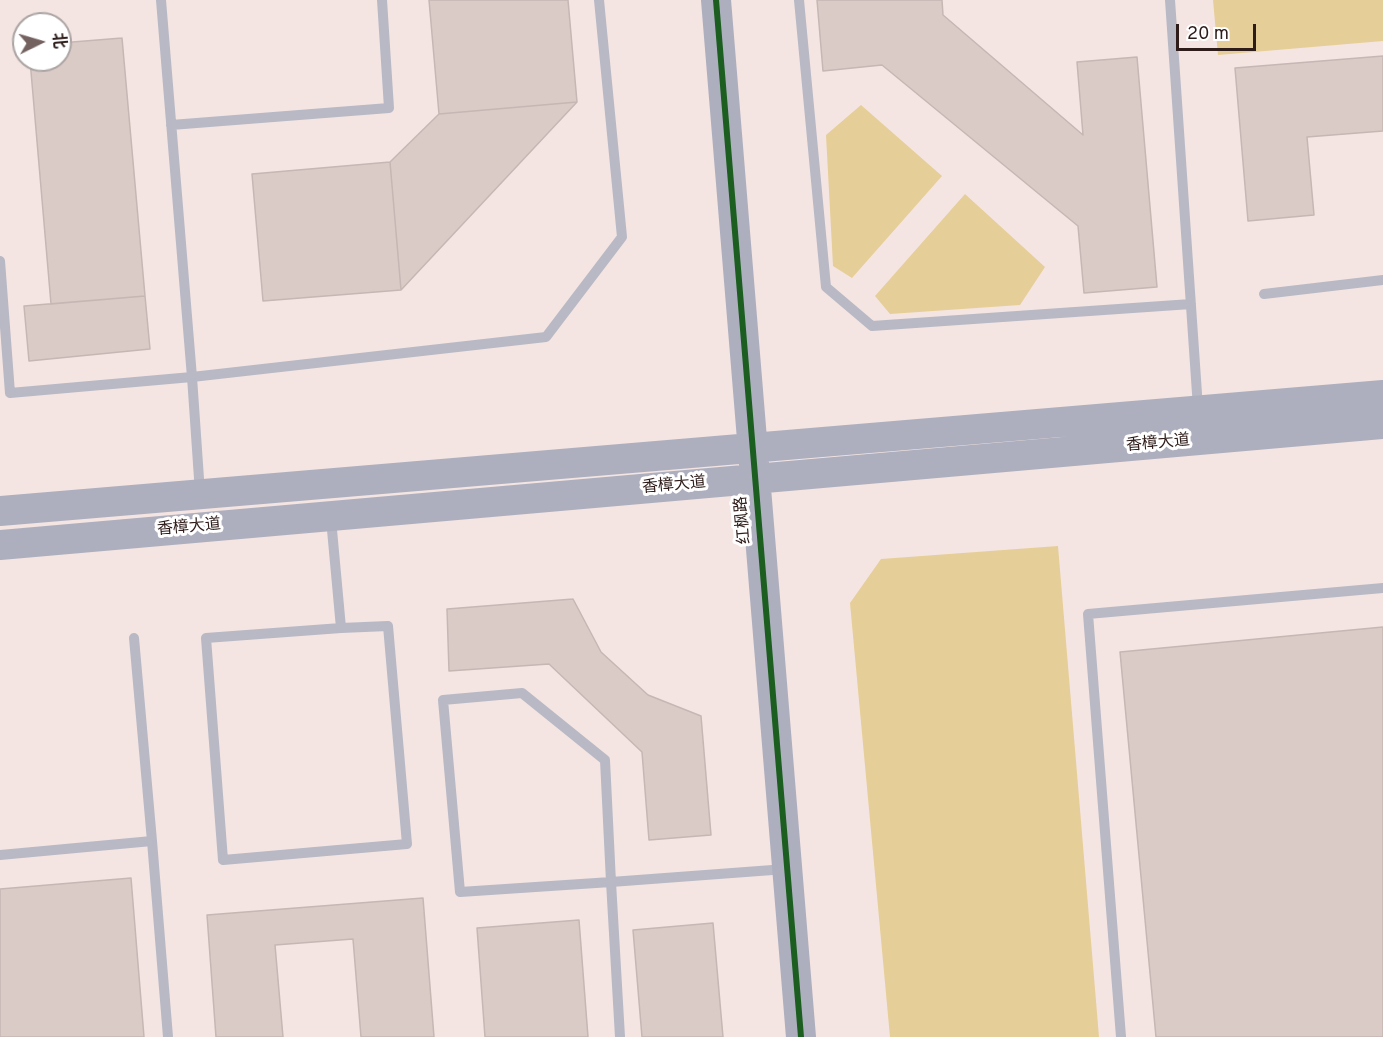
<!DOCTYPE html>
<meta charset="utf-8">
<style>
body{margin:0}
#map{position:relative;width:1383px;height:1037px;overflow:hidden;background:#f4e5e2;font-family:Overpass,"Noto Sans SC",sans-serif}
canvas{display:block}
.north{position:absolute;left:12px;top:12px;width:60px;height:60px;box-sizing:border-box;background:#fff;border:2px solid #aba4a3;border-radius:50%;rotate:85deg;font-size:16px;font-weight:700;line-height:24px;text-align:center;color:#2d1c19}
.north::after{content:'';display:block;margin:auto;width:21px;height:27px;background:#73625f;clip-path:polygon(50% 0,100% 100%,50% 72%,0 100%)}
.scale{position:absolute;left:1176px;top:24px;width:80px;height:27px;box-sizing:border-box;border:3px solid #2d1c19;border-top:0;padding-left:8px;font-size:18px;line-height:21px;white-space:nowrap;color:#2d1c19;-webkit-text-stroke:4px #fff;paint-order:stroke}
</style>
<div id="map">
<canvas width="1383" height="1037"></canvas>
<div class="north">北</div>
<div class="scale">20 m</div>
</div>
<script>
const ctx = document.querySelector('canvas').getContext('2d');
ctx.lineJoin = 'round';
function paint(path, color) {
  ctx.fillStyle = color;
  ctx.fill(path, 'evenodd');
}
function poly(rows) {
  const path = new Path2D();
  for (const r of rows) {
    path.moveTo(r[0], r[1]);
    for (let i = 2; i < r.length; i += 2) path.lineTo(r[i], r[i + 1]);
  }
  return path;
}
function strokePath(path, color, width, dash) {
  ctx.strokeStyle = color;
  ctx.lineWidth = width;
  ctx.lineCap = dash ? 'butt' : 'round';
  ctx.setLineDash(dash || []);
  ctx.stroke(path);
}
function label(font, color, halo, rows, align = 'center') {
  ctx.font = font + ' Overpass,"Noto Sans SC",sans-serif';
  ctx.lineWidth = 6;
  ctx.setLineDash([]);
  ctx.textBaseline = 'middle';
  ctx.strokeStyle = halo;
  ctx.fillStyle = color;
  for (const [text, x, y, turn = 0] of rows) {
    ctx.save();
    ctx.translate(x, y);
    ctx.rotate((+turn || 0) * Math.PI / 180);
    ctx.textAlign = isNaN(turn) ? turn : align;
    if (halo) ctx.strokeText(text, 0, 0);
    ctx.fillText(text, 0, 0);
    ctx.restore();
  }
}
const green = poly([
 [1213,0,1383,0,1383,41,1218,55],
 [861,105,942,176,852,278,833,266,826,135],
 [965,194,1045,267,1020,305,890,314,875,296],
 [1058,546,1099,1037,890,1037,850,603,881,559]
]);
const building = poly([
 [429,0,568,0,577,102,439,114,429,0],
 [817,0,942,0,943,15,1083,135,1077,62,1137,57,1157,287,1084,293,1078,226,882,65,823,71,817,0],
 [122,38,145,296,51,304,30,60,60,60,60,43,122,38],
 [1383,56,1383,131,1307,137,1314,215,1248,221,1235,68,1383,56],
 [577,102,401,290,390,162,439,114,577,102],
 [390,162,401,290,263,301,252,174,390,162],
 [145,296,150,349,29,361,24,306,145,296],
 [573,599,601,652,648,695,701,716,711,835,649,840,642,752,549,664,449,671,447,609,573,599],
 [1383,627,1383,1037,1156,1037,1120,652,1383,627],
 [131,878,144,1037,0,1037,0,889,131,878],
 [423,898,434,1037,361,1037,353,939,275,945,283,1037,216,1037,207,915,423,898],
 [579,920,588,1037,485,1037,477,928,579,920],
 [713,923,723,1037,642,1037,633,930,713,923]
]);
const lane = poly([
 [161,0,192,377,546,337,622,237,599,0],
 [799,0,826,287,872,326,1191,304],
 [1170,0,1198,408],
 [171,125,389,108,382,0],
 [0,261,10,393,192,377,200,493],
 [1264,294,1383,280],
 [331,519,341,628,388,626,407,844,223,860,206,638,341,628],
 [134,638,152,841],
 [0,855,152,841,168,1037],
 [620,1037,611,882,605,760,522,693,443,700,460,892,611,882,786,869],
 [1121,1037,1088,614,1383,588]
]);
const secondary = poly([
 [716,0,801,1037],
 [0,511,1383,395],
 [0,545,1383,424]
]);
const cycleway = poly([
 [716,0,801,1037]
]);
const streetNames = [
 ["香樟大道",1158,444,-5],
 ["香樟大道",674,486,-5],
 ["红枫路",744,520,-95],
 ["香樟大道",189,528,-5]
];
paint(green, '#e6ce98');
paint(building, '#dbcbc7');
strokePath(building, '#c6b7b4', 1.5);
strokePath(lane, '#b8b9c5', 10);
strokePath(secondary, '#aeafbe', 30);
strokePath(cycleway, '#1b5e20', 6);
label('16px', '#2d1c19', '#fff', streetNames);
</script>
